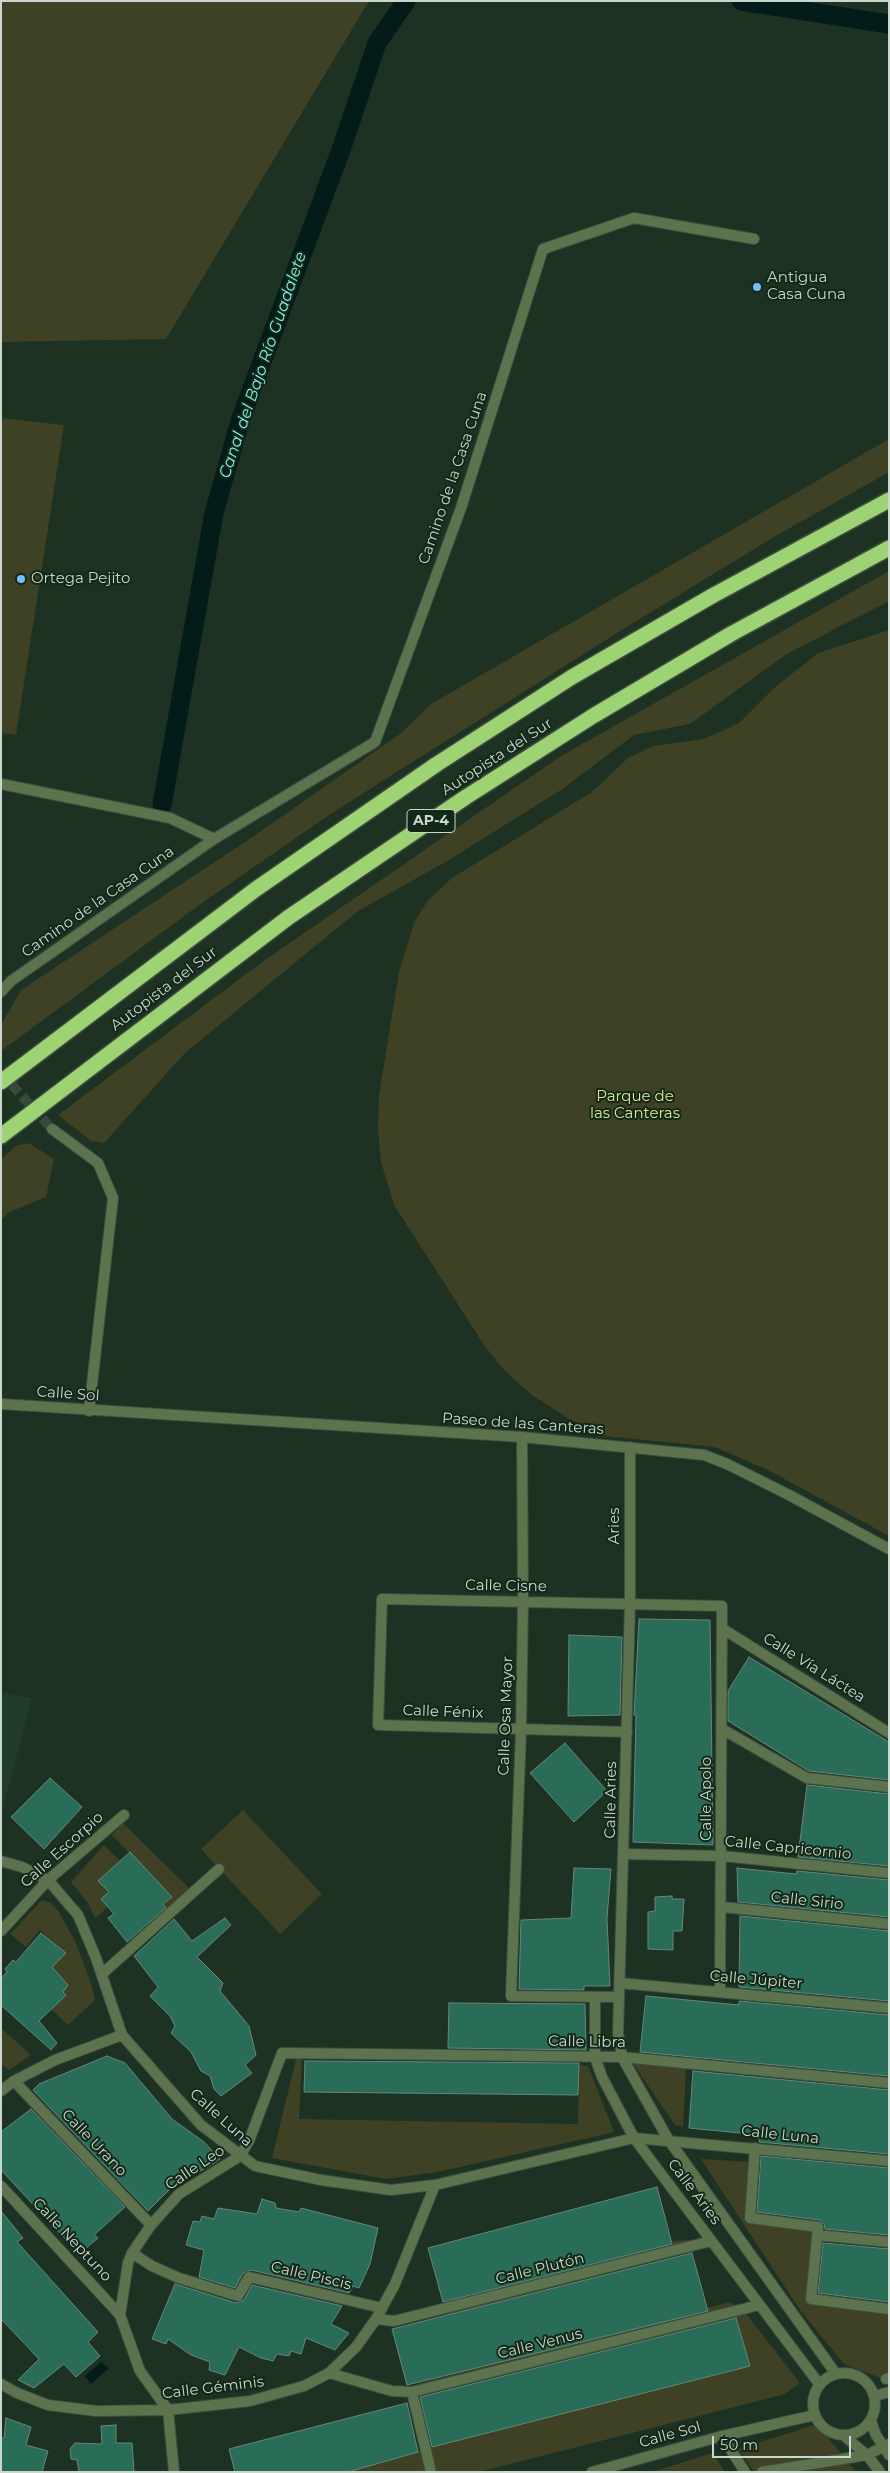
<!DOCTYPE html>
<meta charset="utf-8">
<style>
body{margin:0}
#map{position:relative;width:890px;height:2473px;overflow:hidden;background:#1d3222;font-family:Montserrat,sans-serif}
canvas{display:block}
.frame{position:absolute;inset:0;border:2px solid #c9d7cc;pointer-events:none}
.scale{position:absolute;left:712px;top:2436px;width:139px;height:22px;box-sizing:border-box;border:2px solid #c9d7cc;border-top:0;padding-left:6px;font-size:15px;line-height:18px;white-space:nowrap;color:#c9d7cc;-webkit-text-stroke:4px #132818;paint-order:stroke}
</style>
<div id="map">
<canvas width="890" height="2473"></canvas>
<div class="frame"></div>
<div class="scale">50 m</div>
</div>
<script>
const ctx = document.querySelector('canvas').getContext('2d');
ctx.lineJoin = 'round';
function paint(path, color) {
  ctx.fillStyle = color;
  ctx.fill(path, 'evenodd');
}
function poly(rows) {
  const path = new Path2D();
  for (const r of rows) {
    if (r.length === 3) {
      path.moveTo(r[0] + r[2], r[1]);
      path.arc(r[0], r[1], r[2], 0, 2 * Math.PI);
      continue;
    }
    path.moveTo(r[0], r[1]);
    for (let i = 2; i < r.length; i += 2) path.lineTo(r[i], r[i + 1]);
  }
  return path;
}
function strokePath(path, color, width, dash) {
  ctx.strokeStyle = color;
  ctx.lineWidth = width;
  ctx.lineCap = dash ? 'butt' : 'round';
  ctx.setLineDash(dash || []);
  ctx.stroke(path);
}
function label(font, color, halo, rows, align = 'center') {
  ctx.font = font + ' Montserrat,sans-serif';
  ctx.lineWidth = 4;
  ctx.setLineDash([]);
  ctx.textBaseline = 'middle';
  ctx.strokeStyle = halo;
  ctx.fillStyle = color;
  for (const [text, x, y, turn = 0] of rows) {
    ctx.save();
    ctx.translate(x, y);
    ctx.rotate((+turn || 0) * Math.PI / 180);
    ctx.textAlign = isNaN(turn) ? turn : align;
    if (halo) ctx.strokeText(text, 0, 0);
    ctx.fillText(text, 0, 0);
    ctx.restore();
  }
}
const built = poly([
 [1,1692,32,1698,1,1815]
]);
const green = poly([
 [1,1,369,1,166,339,1,342],
 [1,418,64,425,16,735,1,733],
 [889,439,889,472,774,537,625,628,335,811,202,903,1,1051,1,1025,21,990,251,838,400,734,431,704],
 [889,571,889,601,787,654,690,724,634,735,561,790,444,863,358,911,185,1053,104,1143,91,1141,58,1115,262,962,561,756],
 [889,630,889,1536,768,1470,715,1447,605,1436,569,1419,532,1395,504,1370,484,1345,394,1205,381,1162,378,1129,379,1095,399,972,414,923,428,900,452,878,592,792,628,758,653,746,704,739,739,723,774,688,818,653],
 [29,1143,54,1159,46,1197,10,1212,1,1220,1,1159,16,1146],
 [243,1810,322,1894,280,1934,201,1849],
 [123,1823,190,1889,156,1919,152,1915,172,1897,112,1835],
 [104,1845,123,1864,109,1871,98,1881,109,1892,108,1907,95,1918,88,1903,71,1882],
 [42,1900,50,1902,59,1912,75,1941,91,1983,95,2000,68,2025,51,2009,65,1995,63,1992,68,1985,52,1967,66,1953,40,1930,26,1947,10,1934],
 [1,2028,29,2053,30,2056,9,2070,1,2064],
 [296,2059,302,2059,299,2119,578,2124,579,2065,588,2066,614,2132,438,2172,386,2179,272,2158],
 [631,2061,686,2069,683,2127,675,2125],
 [701,2159,753,2162,750,2218,818,2227,814,2296,889,2305,889,2381,844,2364,800,2310],
 [693,2240,698,2248,692,2252,446,2315,442,2304,443,2302,671,2241],
 [730,2302,747,2315,800,2383,785,2394,479,2472,348,2472,432,2447,750,2366,736,2318,420,2396,417,2384],
 [817,2424,856,2472,754,2472,739,2449],
 [713,2453,725,2472,652,2472]
]);
const water = poly([
 [101,2362,109,2368,91,2384,85,2376]
]);
const canal = poly([
 [741,1,889,24],
 [162,805,214,513,241,418,342,147,377,43,406,1]
]);
const building = poly([
 [639,1619,710,1620,713,1845,633,1842,636,1715,634,1715,639,1619],
 [569,1635,622,1637,620,1715,568,1716,569,1635],
 [749,1657,889,1742,889,1780,809,1771,728,1721,728,1691,749,1657],
 [565,1743,607,1791,574,1822,530,1773,565,1743],
 [50,1778,82,1807,44,1849,11,1817,50,1778],
 [807,1785,889,1794,889,1866,798,1857,807,1785],
 [130,1852,172,1897,163,1904,166,1908,127,1942,108,1918,114,1914,101,1899,109,1892,98,1881,130,1852],
 [574,1868,611,1869,607,1918,610,1986,584,1986,584,1990,519,1989,521,1920,571,1918,574,1868],
 [737,1868,796,1874,797,1871,889,1880,889,1917,738,1902,737,1868],
 [672,1896,672,1899,684,1899,682,1931,673,1931,673,1950,648,1949,648,1912,655,1911,655,1897,672,1896],
 [740,1916,889,1931,889,2001,739,1987,740,1916],
 [225,1918,231,1925,197,1957,223,1983,220,1991,249,2026,256,2055,245,2065,252,2073,221,2096,214,2089,210,2076,201,2071,191,2052,171,2033,175,2026,170,2016,150,1996,158,1987,134,1956,174,1919,192,1941,225,1918],
 [41,1933,66,1953,52,1967,68,1985,63,1992,66,1995,39,2021,57,2043,51,2050,1,2005,1,1978,7,1972,5,1969,13,1960,16,1962,41,1933],
 [646,1996,739,2005,739,2001,889,2015,889,2076,640,2052,646,1996],
 [449,2003,585,2004,586,2050,448,2048,449,2003],
 [107,2056,125,2063,172,2119,204,2142,220,2159,208,2167,175,2184,148,2211,33,2090,39,2084,107,2056],
 [305,2061,579,2063,578,2095,304,2092,305,2061],
 [693,2071,889,2090,889,2154,759,2142,760,2135,689,2128,693,2071],
 [31,2109,125,2207,94,2235,98,2238,85,2249,78,2242,72,2246,1,2170,1,2132,31,2109],
 [761,2156,889,2168,889,2235,825,2229,824,2224,819,2220,757,2212,761,2156],
 [657,2187,672,2244,443,2302,428,2248,657,2187],
 [262,2199,275,2203,276,2208,299,2212,301,2208,378,2228,370,2264,359,2288,353,2286,349,2293,251,2270,243,2273,235,2288,199,2277,204,2250,186,2245,193,2221,200,2222,202,2216,214,2219,218,2208,257,2214,262,2199],
 [1,2211,23,2238,17,2242,98,2332,88,2342,100,2356,76,2377,64,2364,34,2388,18,2380,39,2359,1,2319,1,2211],
 [823,2243,889,2249,889,2302,818,2293,823,2243],
 [692,2253,708,2311,407,2385,392,2329,692,2253],
 [175,2284,236,2303,244,2300,252,2285,342,2306,331,2324,349,2333,335,2350,306,2338,301,2354,291,2351,289,2356,277,2354,273,2361,261,2358,239,2347,225,2375,209,2370,210,2362,191,2355,168,2339,166,2344,152,2339,175,2284],
 [736,2318,750,2366,432,2447,420,2397,736,2318],
 [407,2403,418,2452,348,2472,235,2472,229,2449,407,2403],
 [6,2418,31,2427,26,2445,48,2451,42,2472,1,2472,1,2438,4,2438,6,2418],
 [116,2425,116,2443,132,2443,134,2472,79,2472,77,2460,71,2459,70,2449,75,2443,102,2444,101,2426,116,2425]
]);
const minorTunnel = poly([
 [2,1074,52,1129]
]);
const pedestrian = poly([
 [48,1880,124,1815],
 [102,1974,219,1869],
 [622,2057,889,2083],
 [14,2081,151,2225],
 [755,2148,750,2218,818,2227,811,2299,889,2309],
 [1,2186,120,2315],
 [817,2235,889,2242],
 [132,2253,152,2266,179,2278,238,2296,249,2277,382,2308],
 [376,2319,394,2321,711,2241],
 [329,2373,392,2391,412,2392,759,2305],
 [886,2379,889,2378],
 [412,2392,431,2472],
 [762,2472,867,2455,889,2444]
]);
const minor = poly([
 [1,784,170,818,214,839,11,981,1,992],
 [214,839,375,742,461,508,543,249,634,218,754,239],
 [52,1129,98,1163,113,1198,89,1411],
 [522,1437,523,1602,521,1730,511,1996,619,1997],
 [723,1629,889,1733],
 [722,1729,807,1778,889,1787],
 [627,1732,378,1725,382,1599,722,1606,720,1991],
 [624,1854,722,1856,889,1873],
 [1,1861,22,1867,48,1880,78,1915,96,1958,122,2035,201,2125,255,2166,321,2180,391,2190,435,2185,634,2138,889,2161],
 [722,1907,889,1924],
 [1,1931,48,1880],
 [620,1983,889,2008],
 [1,2091,14,2081,55,2060,122,2035],
 [1,2384,17,2393,48,2405,96,2411,168,2410,250,2401,304,2386,329,2373,356,2347,376,2319,395,2284,435,2185],
 [722,2436,745,2472],
 [174,2472,168,2410,140,2371,120,2315,128,2263,132,2253,151,2225,179,2194,240,2156,249,2141,282,2053,622,2057]
]);
const tertiary = poly([
 [1,1404,522,1437,704,1455,727,1464,789,1495,889,1549],
 [630,1447,630,1604,618,2033,622,2057,668,2139,836,2374],
 [595,1997,595,2057,602,2077,634,2138,820,2385],
 [844,2404,31],
 [875,2396,889,2392],
 [871,2421,876,2435,889,2455],
 [843,2435,867,2455,880,2472],
 [592,2472,722,2436,815,2415]
]);
const motorway = poly([
 [1,1082,256,889,437,764,572,677,712,596,889,500],
 [1,1136,289,917,466,797,593,716,731,634,889,548]
]);
const markers = [
 [757,287,5,"#76c0f7"],
 [21,579,5,"#76c0f7"]
];
const shields = [
 [431,821,48]
];
const shieldNames = [
 ["AP-4",431,821]
];
const poiNames = [
 ["Antigua",767,278],
 ["Casa Cuna",767,295],
 ["Ortega Pejito",31,579]
];
const streetNames = [
 ["Camino de la Casa Cuna",453,478,-71],
 ["Autopista del Sur",497,757,-33],
 ["Camino de la Casa Cuna",98,902,-35],
 ["Autopista del Sur",164,989,-37],
 ["Calle Sol",68,1394,4],
 ["Paseo de las Canteras",523,1424,4],
 ["Aries",615,1526,-90],
 ["Calle Cisne",506,1586,1],
 ["Calle Vía Láctea",814,1668,32],
 ["Calle Fénix",443,1712,2],
 ["Calle Osa Mayor",506,1716,-88],
 ["Calle Apolo",707,1799,-90],
 ["Calle Aries",611,1800,-89],
 ["Calle Capricornio",788,1848,6],
 ["Calle Escorpio",62,1850,-42],
 ["Calle Sirio",807,1901,6],
 ["Calle Júpiter",756,1980,5],
 ["Calle Libra",587,2042,1],
 ["Calle Luna",221,2118,42],
 ["Calle Luna",780,2135,6],
 ["Calle Urano",94,2143,46],
 ["Calle Leo",195,2168,-34],
 ["Calle Aries",694,2192,53],
 ["Calle Neptuno",72,2240,47],
 ["Calle Plutón",540,2269,-14],
 ["Calle Piscis",311,2276,13],
 ["Calle Venus",540,2344,-14],
 ["Calle Géminis",213,2388,-7],
 ["Calle Sol",670,2435,-15]
];
const parkNames = [
 ["Parque de",635,1097],
 ["las Canteras",635,1114]
];
const waterNames = [
 ["Canal del Bajo Río Guadalete",263,365,-71]
];
paint(built, '#213d28');
paint(green, '#3e4123');
paint(water, '#031b19');
strokePath(canal, '#031b19', 19);
paint(building, '#296d58');
strokePath(building, '#67877b', 1);
strokePath(minorTunnel, '#374b3c', 10, [10, 5]);
strokePath(pedestrian, '#3c5041', 12);
strokePath(minor, '#3c5041', 12);
strokePath(tertiary, '#3c5041', 12);
strokePath(motorway, '#3c5041', 18);
strokePath(pedestrian, '#5d734d', 10);
strokePath(minor, '#5d734d', 10);
strokePath(tertiary, '#5d734d', 10);
strokePath(motorway, '#9ed374', 15);
for (const [x, y, r, color] of markers) {
  const dot = new Path2D();
  dot.arc(x, y, r, 0, 2 * Math.PI);
  ctx.fillStyle = color;
  ctx.fill(dot);
  strokePath(dot, '#132818', 2);
}
for (const [x, y, w] of shields) {
  const box = new Path2D();
  box.roundRect(x - w / 2, y - 11.5, w, 23, 4);
  ctx.fillStyle = '#132818';
  ctx.fill(box);
  strokePath(box, '#c9d7cc', 1);
}
label('bold 14px', '#c9d7cc', null, shieldNames);
label('15px', '#c9d7cc', '#132818', poiNames, 'left');
label('15px', '#c9d7cc', '#132818', streetNames);
label('15px', '#dce692', '#132818', parkNames);
label('italic 16px', '#7ff3e7', '#132818', waterNames);
</script>
